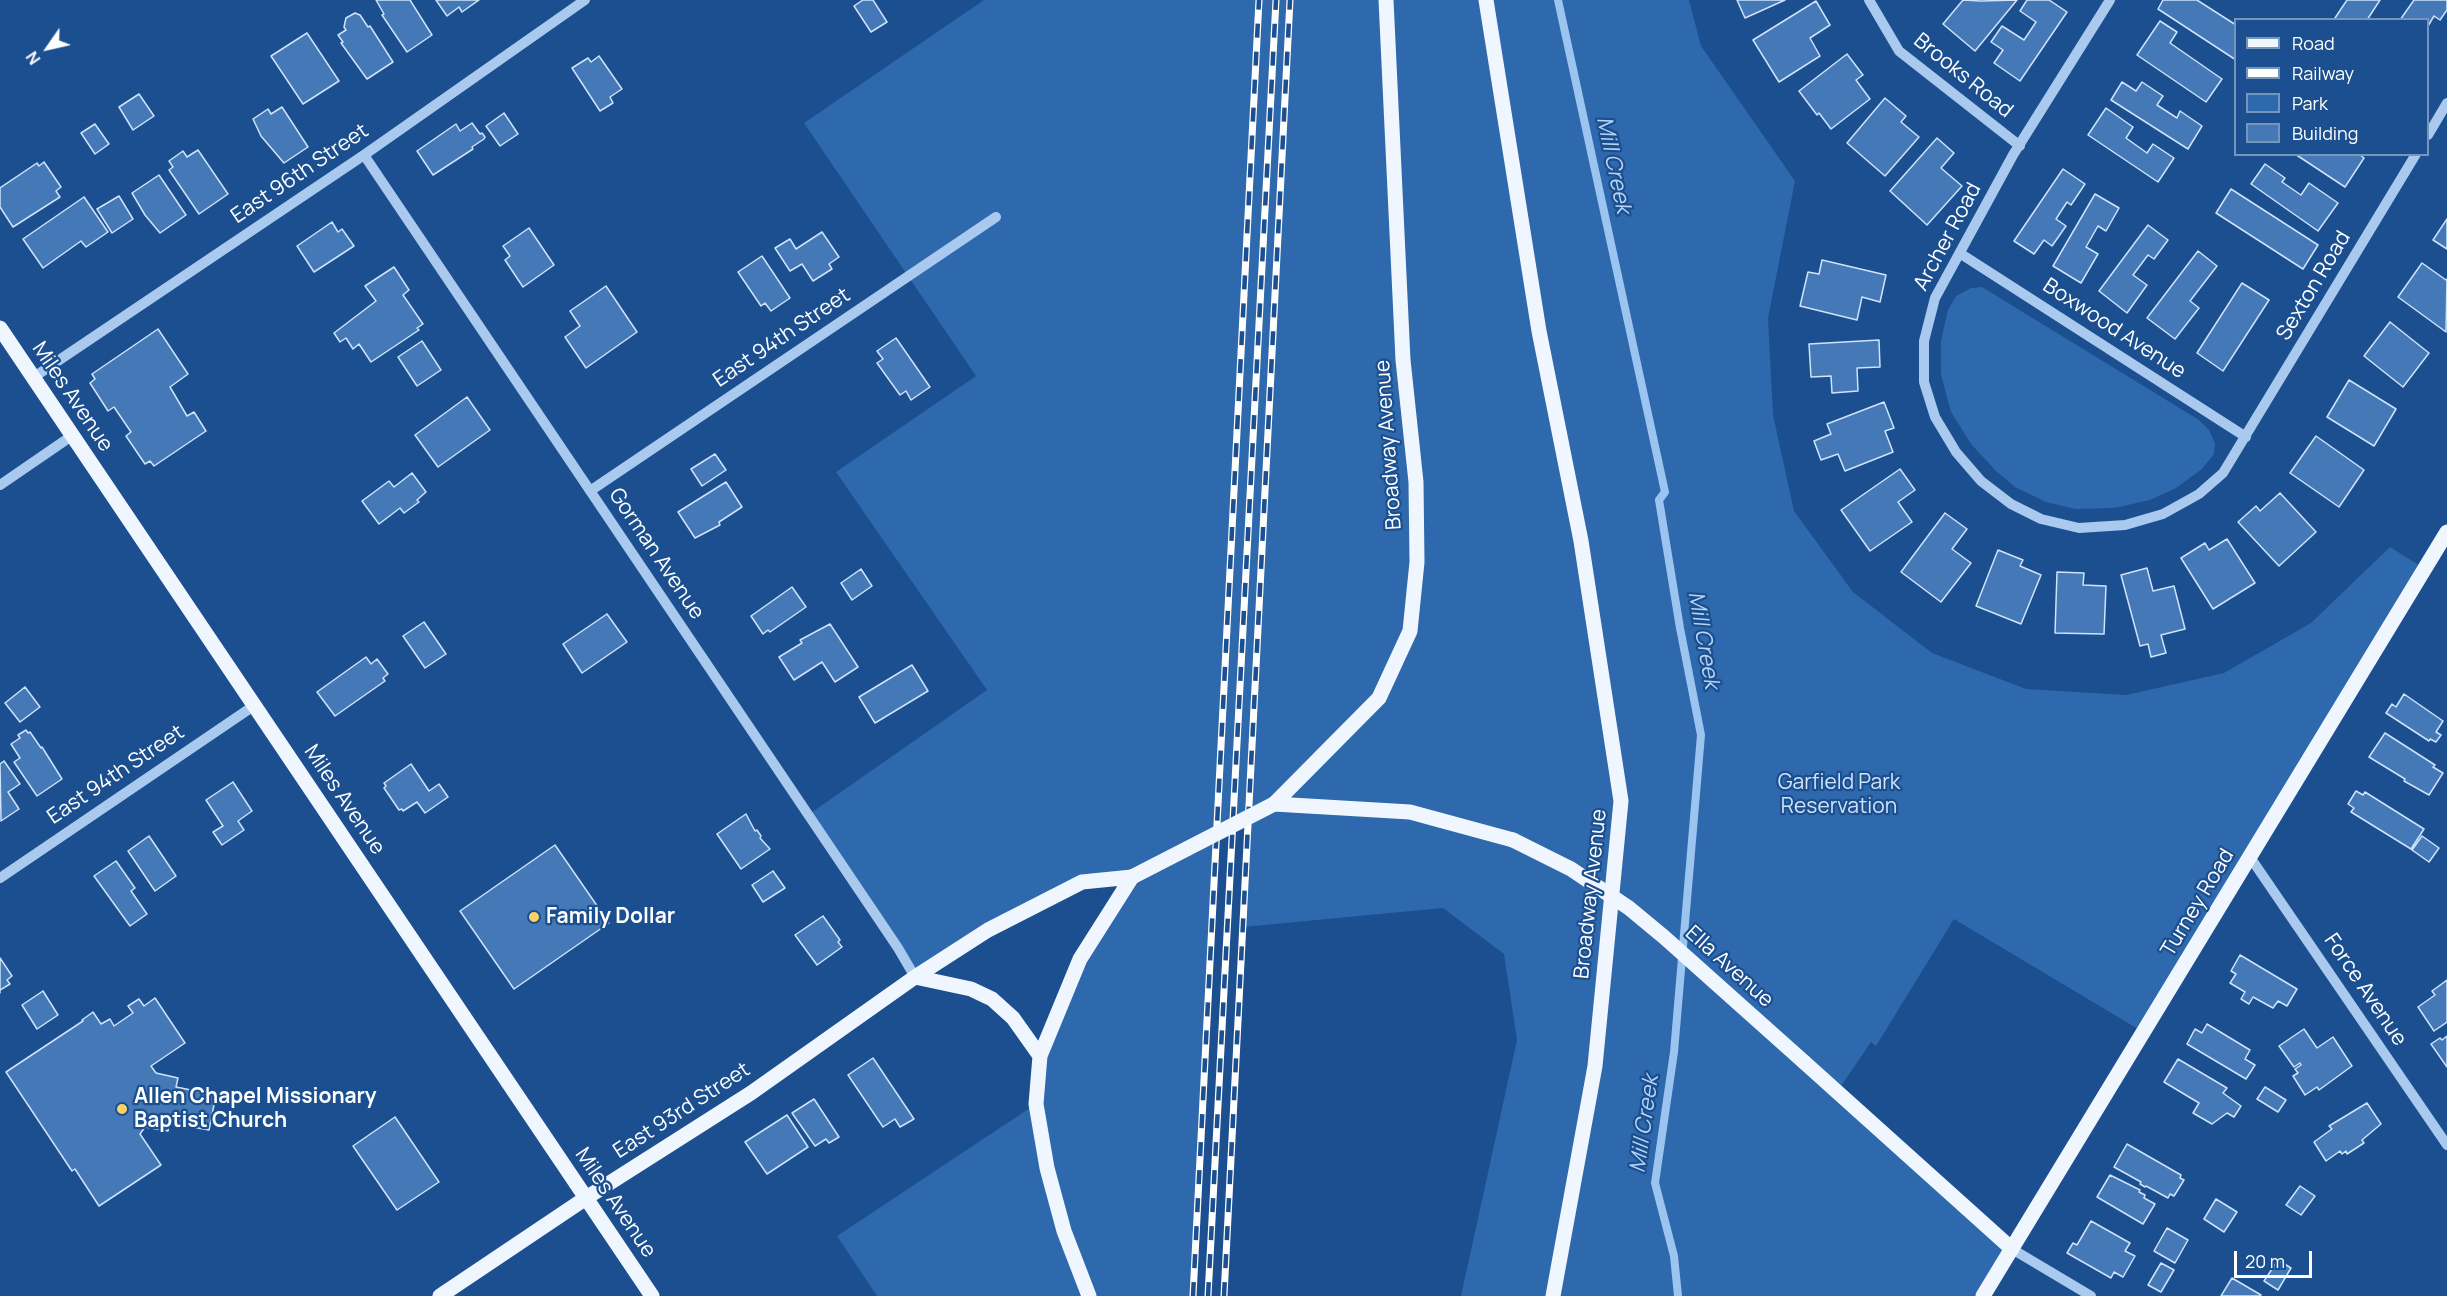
<!DOCTYPE html>
<style>
body{margin:0}
#map{position:relative;width:2447px;height:1296px;overflow:hidden;background:#1b4f8f;font-family:Manrope,sans-serif}
canvas{display:block}
.legend{position:absolute;left:2234px;top:18px;width:195px;height:138px;box-sizing:border-box;background:#1b4f8f;border:2px solid #7695bc;margin:0;padding:8px 10px;list-style:none;font-size:18px;color:#fff}
.legend li{display:flex;align-items:center;gap:12px;height:30px}
.legend b{width:30px;border:2px solid #7695bc}
.north{position:absolute;left:18px;top:18px;width:60px;height:60px;-webkit-text-stroke:4px #1b4f8f;paint-order:stroke;rotate:236deg;font-size:16px;font-weight:700;line-height:24px;text-align:center;color:#fff}
.north::after{content:'';display:block;margin:auto;width:21px;height:27px;background:#fff;clip-path:polygon(50% 0,100% 100%,50% 72%,0 100%)}
.scale{position:absolute;left:2234px;top:1251px;width:78px;height:27px;box-sizing:border-box;border:3px solid #fff;border-top:0;padding-left:8px;font-size:18px;line-height:21px;white-space:nowrap;color:#fff;-webkit-text-stroke:4px #1b4f8f;paint-order:stroke}
</style>
<div id="map">
<canvas width="2447" height="1296"></canvas>
<ul class="legend">
<li><b style="height:8px;background:#f0f6ff"></b>Road</li>
<li><b style="height:8px;background:#fff"></b>Railway</li>
<li><b style="height:16px;background:#2e69ad"></b>Park</li>
<li><b style="height:16px;background:#4478b7"></b>Building</li>
</ul>
<div class="north">N</div>
<div class="scale">20 m</div>
</div>
<script>
const ctx = document.querySelector('canvas').getContext('2d');
ctx.lineJoin = 'round';
function paint(path, color) {
  ctx.fillStyle = color;
  ctx.fill(path, 'evenodd');
}
function poly(rows) {
  const path = new Path2D();
  for (const r of rows) {
    path.moveTo(r[0], r[1]);
    for (let i = 2; i < r.length; i += 2) path.lineTo(r[i], r[i + 1]);
  }
  return path;
}
function strokePath(path, color, width, dash) {
  ctx.strokeStyle = color;
  ctx.lineWidth = width;
  ctx.lineCap = dash ? 'butt' : 'round';
  ctx.setLineDash(dash || []);
  ctx.stroke(path);
}
function label(font, color, halo, rows, align = 'center') {
  ctx.font = font + ' Manrope,sans-serif';
  ctx.lineWidth = 4.5;
  ctx.setLineDash([]);
  ctx.textBaseline = 'middle';
  ctx.strokeStyle = halo;
  ctx.fillStyle = color;
  for (const [text, x, y, turn = 0] of rows) {
    ctx.save();
    ctx.translate(x, y);
    ctx.rotate((+turn || 0) * Math.PI / 180);
    ctx.textAlign = isNaN(turn) ? turn : align;
    if (halo) ctx.strokeText(text, 0, 0);
    ctx.fillText(text, 0, 0);
    ctx.restore();
  }
}
const green = poly([
 [984,0,1689,0,1701,46,1795,181,1768,318,1773,415,1794,511,1853,592,1932,653,2026,689,2126,695,2224,673,2311,623,2390,547,2425,569,2143,1032,1954,919,1876,1046,1871,1042,1837,1092,2012,1249,1983,1296,1461,1296,1517,1040,1504,954,1443,908,1243,927,1248,818,1217,831,1193,1296,877,1296,837,1236,1036,1104,1040,1056,1080,959,1132,878,1082,882,915,977,808,815,987,690,836,472,976,376,804,123],
 [1982,287,2199,420,2209,430,2215,443,2214,454,2202,469,2176,488,2150,500,2114,508,2075,509,2046,502,2015,487,1996,471,1971,444,1951,412,1941,375,1941,341,1948,310,1956,296,1971,288]
]);
const stream = poly([
 [1558,0,1665,492,1659,500,1680,628,1701,735,1674,1052,1655,1183,1674,1256,1678,1296]
]);
const building = poly([
 [376,0,410,0,432,35,407,52,382,15,384,14,376,0],
 [436,0,479,0,462,12,459,7,447,16,436,0],
 [863,0,873,0,887,22,871,32,854,6,863,0],
 [1737,0,1785,0,1745,18,1737,0],
 [1963,0,1981,1,2017,0,1975,51,1943,24,1963,0],
 [2027,0,2049,0,2067,12,2020,81,1994,63,2003,50,1991,42,2002,26,2024,40,2036,22,2020,11,2027,0],
 [2163,0,2197,0,2236,25,2236,60,2158,9,2163,0],
 [2347,0,2380,0,2367,20,2336,20,2335,18,2347,0],
 [2414,0,2447,0,2447,10,2440,20,2434,16,2428,26,2428,20,2400,20,2414,0],
 [1816,1,1830,25,1810,38,1820,56,1779,82,1753,40,1816,1],
 [355,13,360,15,368,27,370,26,393,62,367,79,341,43,343,42,338,35,346,30,344,27,346,18,355,13],
 [2160,21,2177,32,2170,43,2222,79,2206,102,2137,55,2160,21],
 [307,33,339,81,303,104,271,56,307,33],
 [1847,54,1863,75,1856,80,1870,99,1831,129,1819,113,1817,115,1799,91,1847,54],
 [599,56,622,89,610,97,613,103,600,111,572,68,588,58,591,62,599,56],
 [2122,82,2136,91,2142,82,2163,96,2157,105,2177,118,2180,111,2202,126,2188,149,2111,100,2122,82],
 [139,94,154,116,133,130,119,107,139,94],
 [1885,98,1906,116,1901,122,1919,137,1885,176,1847,143,1885,98],
 [282,107,308,147,284,163,261,136,253,119,268,109,271,114,282,107],
 [2106,108,2133,127,2126,138,2147,153,2153,144,2174,158,2158,182,2088,135,2106,108],
 [504,113,518,134,500,146,486,126,504,113],
 [472,123,480,134,482,133,485,137,484,139,472,147,473,149,433,175,417,151,456,124,460,131,472,123],
 [95,124,109,144,95,154,81,133,95,124],
 [1937,138,1954,153,1941,168,1962,186,1927,225,1890,191,1937,138],
 [198,150,228,194,199,214,169,170,173,167,169,161,183,151,187,157,198,150],
 [2295,154,2359,154,2364,158,2345,187,2295,154],
 [44,162,61,187,56,191,60,197,13,227,0,207,0,188,37,163,39,166,44,162],
 [2265,164,2285,178,2282,182,2301,195,2309,183,2338,203,2318,231,2251,184,2265,164],
 [2063,169,2085,184,2071,205,2067,202,2056,219,2066,226,2052,246,2044,240,2034,254,2014,241,2063,169],
 [159,175,186,215,160,233,145,215,132,193,159,175],
 [2231,189,2318,245,2303,269,2216,213,2231,189],
 [2095,194,2119,208,2106,231,2098,226,2086,247,2098,254,2081,283,2053,266,2095,194],
 [119,196,133,219,112,233,97,209,119,196],
 [84,197,108,232,86,247,81,241,43,268,23,239,84,197],
 [2447,219,2447,249,2433,240,2447,219],
 [332,222,338,232,342,229,354,246,314,272,297,246,332,222],
 [2148,225,2168,240,2154,259,2148,255,2133,275,2147,285,2127,313,2099,291,2148,225],
 [529,228,554,265,523,287,505,260,510,256,503,246,529,228],
 [822,232,839,257,829,264,832,269,813,281,802,264,790,271,775,248,790,239,796,249,822,232],
 [2198,251,2217,266,2190,301,2199,308,2175,339,2147,318,2198,251],
 [762,256,790,298,771,311,765,303,761,306,738,272,762,256],
 [1822,260,1886,275,1880,302,1862,297,1857,320,1800,306,1808,272,1819,274,1822,260],
 [2422,263,2446,280,2447,279,2446,332,2398,297,2422,263],
 [394,267,409,290,403,295,423,324,417,328,419,330,371,362,359,344,353,349,346,338,340,342,334,333,376,301,365,286,394,267],
 [2242,283,2269,300,2223,371,2197,353,2242,283],
 [606,286,637,332,586,368,565,337,580,326,570,311,606,286],
 [2390,322,2429,353,2403,387,2364,356,2390,322],
 [158,329,188,374,170,387,187,416,194,412,206,431,154,466,150,461,145,464,126,436,131,432,114,407,108,411,90,383,95,379,92,374,158,329],
 [896,338,930,387,911,400,906,391,900,395,877,363,883,359,877,351,896,338],
 [1879,340,1880,367,1857,368,1858,391,1832,393,1831,376,1811,377,1809,344,1879,340],
 [422,341,441,370,417,386,398,357,422,341],
 [2349,380,2396,409,2374,446,2327,417,2349,380],
 [467,397,490,430,438,467,415,435,467,397],
 [1884,402,1894,428,1885,431,1893,452,1845,471,1838,454,1821,460,1814,441,1831,434,1827,424,1884,402],
 [2316,436,2364,470,2339,507,2290,473,2316,436],
 [715,454,726,470,702,486,691,469,715,454],
 [1900,469,1915,490,1898,502,1912,522,1870,551,1841,510,1900,469],
 [412,473,426,492,417,500,419,502,404,513,400,508,379,524,362,501,389,481,394,487,412,473],
 [726,482,742,507,719,522,720,525,695,538,678,512,726,482],
 [2280,493,2316,532,2279,566,2238,522,2256,506,2260,511,2280,493],
 [1945,513,1967,529,1952,549,1971,563,1941,602,1901,572,1945,513],
 [2227,539,2255,583,2213,609,2181,558,2205,543,2209,550,2227,539],
 [1998,550,2023,560,2020,566,2041,575,2021,624,1976,606,1998,550],
 [2147,568,2153,591,2174,586,2185,629,2161,635,2166,653,2151,657,2148,644,2140,646,2121,575,2147,568],
 [861,569,872,586,852,600,841,583,861,569],
 [2057,572,2084,573,2083,585,2106,586,2104,634,2055,633,2057,572],
 [792,587,806,607,770,632,768,630,763,634,751,616,792,587],
 [607,614,627,642,582,673,563,644,607,614],
 [424,622,446,654,425,668,403,636,424,622],
 [830,624,858,667,835,682,822,662,794,680,779,657,802,643,800,640,830,624],
 [366,657,371,664,377,659,388,674,383,678,385,681,335,716,317,692,366,657],
 [912,665,928,691,875,723,859,697,912,665],
 [25,687,40,707,20,722,5,703,25,687],
 [2404,694,2443,721,2436,732,2441,735,2436,742,2430,739,2429,741,2386,713,2392,704,2396,707,2404,694],
 [26,730,28,733,30,732,41,748,42,747,62,779,37,796,14,762,20,758,11,744,20,738,18,735,26,730],
 [2385,733,2435,765,2433,767,2443,773,2429,795,2404,781,2405,779,2369,757,2385,733],
 [4,761,20,784,8,792,19,809,1,821,0,764,4,761],
 [411,764,429,791,439,784,448,797,425,813,417,802,403,811,402,809,399,810,384,788,386,786,384,783,411,764],
 [233,782,252,811,238,821,244,830,222,845,213,832,223,826,206,800,233,782],
 [2356,791,2363,795,2365,792,2424,829,2411,849,2351,812,2354,808,2348,804,2356,791],
 [746,814,755,831,757,830,761,836,760,838,770,849,741,869,717,834,746,814],
 [149,836,176,876,155,891,128,851,149,836],
 [2422,836,2439,848,2429,862,2412,850,2422,836],
 [555,845,609,923,514,989,460,911,555,845],
 [116,861,135,888,131,891,147,914,130,926,94,876,116,861],
 [773,871,785,888,763,902,752,885,773,871],
 [823,916,840,940,838,942,842,947,817,965,795,935,823,916],
 [2240,955,2297,989,2287,1006,2278,1001,2273,1008,2253,997,2249,1004,2241,999,2245,992,2230,983,2236,974,2231,971,2240,955],
 [0,958,12,976,7,980,10,984,0,990,0,993,0,958],
 [2447,980,2447,1022,2434,1031,2418,1007,2435,995,2432,991,2447,980],
 [43,991,58,1015,37,1029,22,1005,43,991],
 [155,998,185,1043,151,1066,156,1073,178,1078,176,1087,216,1095,209,1130,169,1123,168,1131,145,1127,140,1134,161,1165,99,1206,75,1169,72,1171,6,1072,83,1021,82,1020,93,1012,101,1024,110,1019,114,1026,133,1013,128,1006,139,999,144,1006,155,998],
 [2207,1024,2250,1050,2245,1059,2255,1065,2246,1079,2187,1044,2195,1029,2202,1033,2207,1024],
 [2304,1029,2317,1048,2333,1037,2352,1066,2319,1090,2317,1087,2305,1095,2293,1076,2298,1073,2295,1069,2301,1065,2300,1063,2294,1067,2279,1046,2304,1029],
 [2447,1036,2447,1067,2431,1044,2440,1038,2442,1040,2447,1036],
 [873,1058,914,1119,900,1127,895,1119,883,1127,848,1075,873,1058],
 [2178,1059,2227,1088,2223,1093,2241,1106,2234,1117,2227,1113,2212,1124,2193,1113,2199,1103,2164,1082,2178,1059],
 [2265,1087,2286,1100,2278,1112,2257,1099,2265,1087],
 [814,1099,839,1137,829,1143,826,1139,815,1146,792,1113,814,1099],
 [2367,1103,2381,1124,2362,1140,2364,1143,2347,1154,2346,1151,2342,1154,2340,1151,2326,1161,2314,1142,2332,1129,2329,1126,2367,1103],
 [787,1115,808,1147,767,1174,745,1142,787,1115],
 [395,1117,439,1182,397,1210,353,1146,395,1117],
 [2127,1144,2181,1175,2180,1178,2184,1180,2174,1196,2170,1194,2168,1198,2146,1186,2145,1187,2140,1184,2141,1182,2114,1167,2127,1144],
 [2110,1175,2140,1190,2139,1192,2145,1195,2144,1198,2155,1204,2143,1224,2097,1197,2110,1175],
 [2300,1186,2315,1196,2301,1215,2286,1205,2300,1186],
 [2216,1199,2237,1212,2224,1232,2204,1219,2216,1199],
 [2091,1221,2130,1243,2125,1251,2135,1256,2123,1277,2114,1272,2111,1278,2067,1253,2073,1243,2077,1245,2091,1221],
 [2167,1228,2188,1240,2175,1263,2154,1251,2167,1228],
 [2278,1260,2291,1268,2278,1290,2264,1281,2278,1260],
 [2161,1263,2174,1270,2161,1292,2148,1285,2161,1263],
 [2232,1278,2261,1295,2260,1296,2221,1296,2232,1278]
]);
const minor = poly([
 [1869,0,1899,51,2020,146],
 [2110,0,2013,155,1935,298,1924,341,1924,382,1935,417,1956,452,1981,481,2011,504,2041,519,2079,528,2125,525,2163,514,2199,494,2223,473,2416,154],
 [2428,135,2447,103],
 [364,155,898,948,915,977],
 [1961,254,2246,437],
 [34,377,364,155,585,0],
 [0,485,73,435],
 [590,491,996,217],
 [2250,857,2447,1145],
 [0,878,255,705],
 [2012,1249,2091,1296]
]);
const major = poly([
 [1486,0,1539,331,1581,541,1621,801,1595,1066,1553,1296],
 [0,328,652,1296],
 [1274,804,1379,698,1410,631,1417,562,1416,482,1403,360,1386,0],
 [1274,804,1410,812,1513,840],
 [915,977,971,989,992,999,1013,1018,1040,1056],
 [1804,1062,2012,1249],
 [440,1296,586,1198,751,1093,915,977,988,930,1082,882,1132,877],
 [1089,1296,1064,1231,1047,1168,1036,1104,1040,1056,1080,959,1132,877],
 [1983,1296,2447,532]
]);
const rail = poly([
 [1193,1296,1259,0],
 [1208,1296,1276,0],
 [1224,1296,1290,0]
]);
const majorBridge = poly([
 [1513,840,1571,869,1629,908,1664,937,1804,1062],
 [1132,877,1274,804]
]);
const markers = [
 [534,917,6,"#ffd166"],
 [122,1109,6,"#ffd166"]
];
const streetNames = [
 ["Brooks Road",1963,76,39],
 ["East 96th Street",300,174,-34],
 ["Archer Road",1948,237,-62],
 ["Sexton Road",2314,286,-59],
 ["Boxwood Avenue",2114,329,33],
 ["East 94th Street",782,338,-34],
 ["Miles Avenue",72,397,56],
 ["Broadway Avenue",1389,445,-94],
 ["Gorman Avenue",656,554,56],
 ["East 94th Street",116,775,-34],
 ["Miles Avenue",344,800,56],
 ["Broadway Avenue",1591,894,-84],
 ["Turney Road",2198,903,-59],
 ["Ella Avenue",1729,967,42],
 ["Force Avenue",2365,990,56],
 ["East 93rd Street",682,1111,-33],
 ["Miles Avenue",615,1203,56]
];
const parkNames = [
 ["Garfield Park",1839,783],
 ["Reservation",1839,807]
];
const poiNames = [
 ["Family Dollar",546,917],
 ["Allen Chapel Missionary",134,1097],
 ["Baptist Church",134,1121]
];
const waterNames = [
 ["Mill Creek",1613,165,78],
 ["Mill Creek",1703,640,80],
 ["Mill Creek",1645,1124,-82]
];
paint(green, '#2e69ad');
strokePath(stream, '#9cc4f0', 8);
paint(building, '#4478b7');
strokePath(building, '#cfe3fa', 1.5);
strokePath(minor, '#a9c9ee', 10);
strokePath(major, '#f0f6ff', 15);
strokePath(rail, '#fff', 7);
strokePath(rail, '#1b4f8f', 4.5, [14]);
strokePath(majorBridge, '#f0f6ff', 15);
for (const [x, y, r, color] of markers) {
  const dot = new Path2D();
  dot.arc(x, y, r, 0, 2 * Math.PI);
  ctx.fillStyle = color;
  ctx.fill(dot);
  strokePath(dot, '#1b4f8f', 2);
}
label('21px', '#fff', '#1b4f8f', streetNames);
label('21px', '#cfe3fa', '#1b4f8f', parkNames);
label('bold 21px', '#fff', '#1b4f8f', poiNames, 'left');
label('italic 22px', '#b5d3f5', '#1b4f8f', waterNames);
</script>
